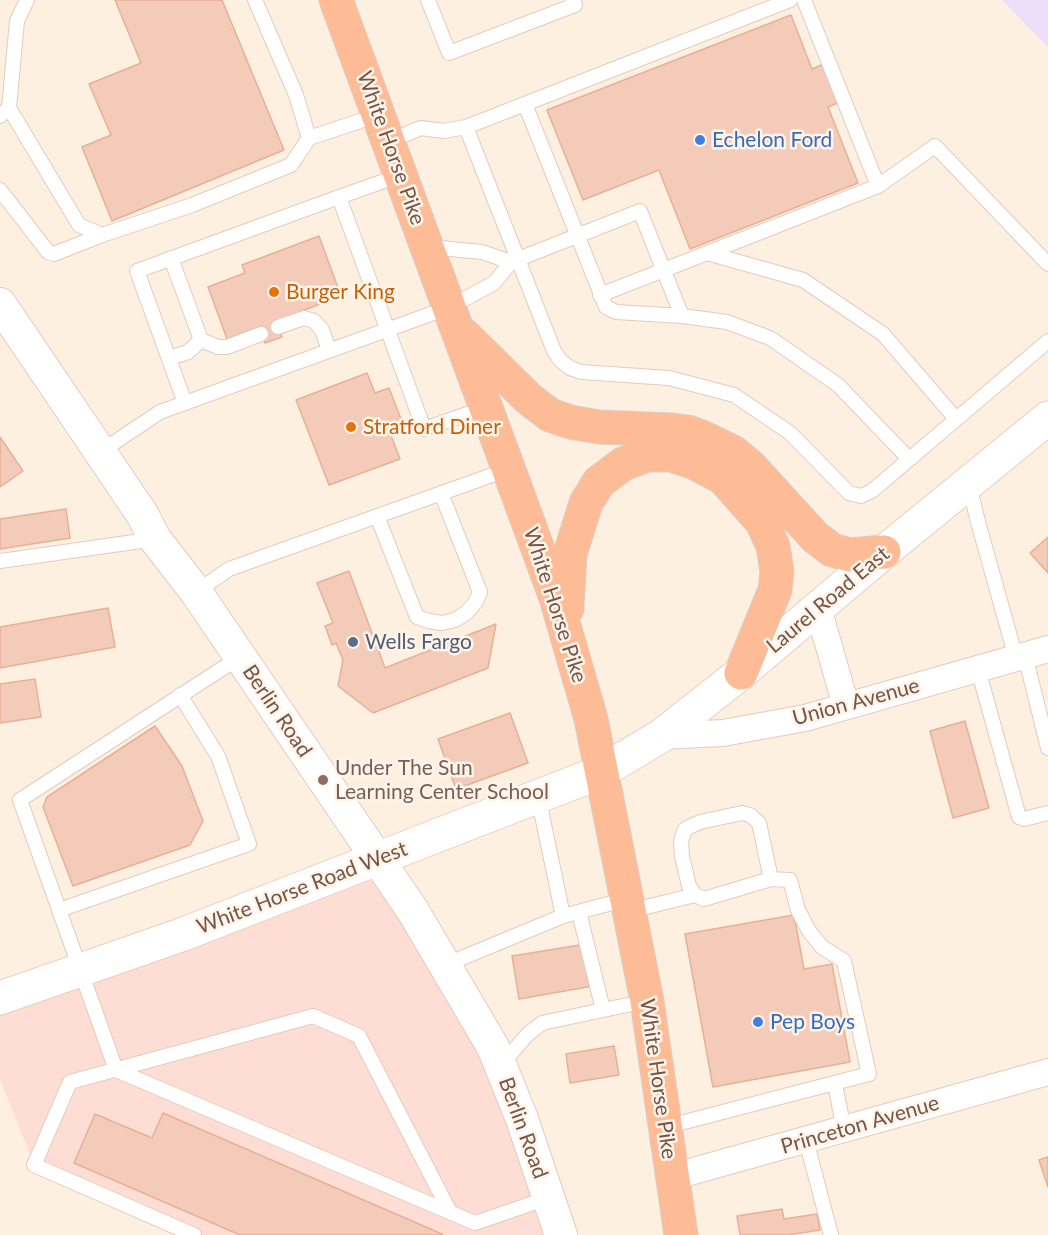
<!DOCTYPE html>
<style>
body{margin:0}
canvas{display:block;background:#fdf0e1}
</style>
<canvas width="1048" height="1235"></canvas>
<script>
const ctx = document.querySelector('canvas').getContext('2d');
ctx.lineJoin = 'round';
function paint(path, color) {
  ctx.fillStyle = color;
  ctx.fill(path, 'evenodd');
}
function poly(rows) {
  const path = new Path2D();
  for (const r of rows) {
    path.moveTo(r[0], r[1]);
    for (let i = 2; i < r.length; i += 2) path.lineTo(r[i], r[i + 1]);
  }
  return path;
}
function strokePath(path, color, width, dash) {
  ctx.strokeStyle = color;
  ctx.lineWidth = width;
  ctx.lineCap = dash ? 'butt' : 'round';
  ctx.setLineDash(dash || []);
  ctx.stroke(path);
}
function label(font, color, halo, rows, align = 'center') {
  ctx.font = font + ' Lato,sans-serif';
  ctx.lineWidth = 5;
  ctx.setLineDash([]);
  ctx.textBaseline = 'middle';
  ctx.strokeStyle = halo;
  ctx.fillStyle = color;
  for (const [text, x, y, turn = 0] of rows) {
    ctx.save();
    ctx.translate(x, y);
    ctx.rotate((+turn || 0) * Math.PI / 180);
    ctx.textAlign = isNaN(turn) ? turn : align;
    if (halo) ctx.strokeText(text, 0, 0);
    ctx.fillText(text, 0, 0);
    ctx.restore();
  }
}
const commercial = poly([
 [378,858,493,1047,561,1235,194,1235,34,1165,0,1079,0,998]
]);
const education = poly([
 [1002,0,1048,0,1048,47]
]);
const building = poly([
 [115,0,222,0,284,150,112,221,82,147,111,135,89,84,141,63,115,0],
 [791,15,812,69,824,64,840,102,828,107,858,183,690,249,659,170,583,200,547,110,791,15],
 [319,236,341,296,276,321,282,337,265,343,259,327,227,339,208,287,245,273,242,265,319,236],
 [367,373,375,393,389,388,403,424,389,430,400,459,329,485,296,400,367,373],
 [0,437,23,471,0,487,0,437],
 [66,509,70,538,0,549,0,519,66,509],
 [1048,537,1048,573,1030,553,1048,537],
 [349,571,385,668,496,624,488,668,373,713,338,686,343,660,336,643,332,645,325,626,333,623,317,583,349,571],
 [108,608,115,647,0,668,0,627,108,608],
 [35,679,41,717,0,723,0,684,35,679],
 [510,713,528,763,456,789,438,739,510,713],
 [965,721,989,808,953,818,930,731,965,721],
 [155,726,182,766,203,821,190,845,73,886,43,807,47,797,155,726],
 [794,915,804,969,832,964,850,1062,713,1087,685,934,794,915],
 [592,943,599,985,519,999,512,956,592,943],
 [614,1046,619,1075,570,1083,566,1054,614,1046],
 [163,1113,442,1234,442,1235,240,1235,74,1163,95,1114,152,1138,163,1113],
 [1048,1157,1048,1187,1039,1160,1048,1157],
 [782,1209,784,1219,817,1214,820,1230,789,1235,740,1235,737,1216,782,1209]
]);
const service = poly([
 [428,0,449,53,575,5,573,0],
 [790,0,466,127,554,351,561,361,570,368,581,372,669,378,734,395,790,433,845,489,849,493,861,496,872,491,1048,341],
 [804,0,878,186],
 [525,104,606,307,616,312,682,316,727,322,770,338,838,385,909,459],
 [9,108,79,225,102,235,192,205,291,165,309,138,296,95,255,0],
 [0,116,9,108,17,21,27,0],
 [309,138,378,115],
 [389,141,421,128,444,131,466,127],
 [0,190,48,252,54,254,102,235],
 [339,197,401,175],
 [707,253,803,280,883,334,956,419],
 [171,258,201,340,218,347,227,347,261,334],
 [511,262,640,211,682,316],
 [600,295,878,186,935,146,1048,264],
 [278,327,304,318,314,321,322,330,329,350],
 [169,358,188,352,201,340],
 [185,403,137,271,339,197,424,429,487,407],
 [100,452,160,412,450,307,494,283,511,262,482,252,429,247],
 [969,485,978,522,1016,658],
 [377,516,417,617,429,621,442,623,455,620,466,613,475,603,480,592,441,493],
 [0,561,155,539],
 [196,592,229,569,509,469],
 [1025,655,1048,748],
 [240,657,20,800,116,1070,475,1223,548,1198],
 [978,669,1019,817,1024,819,1048,813],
 [538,796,563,916,627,899],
 [59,910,249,844,218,756,180,695],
 [630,911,695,895],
 [579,912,603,1010,647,1001],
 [445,965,563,916],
 [501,1065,528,1034,542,1023,603,1010],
 [835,1084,844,1130],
 [665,1127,869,1074,844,961,822,947,809,931,798,910,790,880,771,879,759,823,750,815,742,813,700,822,685,829,681,841,682,856,689,886,695,895,704,899,771,879],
 [806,1140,831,1235],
 [194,1235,34,1165,70,1082,313,1016,359,1036,450,1212]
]);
const minor = poly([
 [818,608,846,706],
 [661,736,723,733,805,718,1048,649],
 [672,1177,1048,1072]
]);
const tertiary = poly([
 [0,304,142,514,155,539,196,592,413,911,493,1047,522,1119,561,1235]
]);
const secondary = poly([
 [0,998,181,935,601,772,661,736,741,673,884,552,1048,418]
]);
const trunk = poly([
 [336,0,556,598,591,719,647,1001,681,1235],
 [464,335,529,399,550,415,570,422,599,427,672,430,688,432,704,438,733,452,751,467,815,537,832,550,850,555,884,552],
 [567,609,570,554,586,503,599,482,623,464,647,455,671,455,695,463,723,478,762,522,773,546,777,572,775,590,741,673]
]);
const markers = [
 [700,140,6,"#3f7fe0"],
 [274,292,6,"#e8710a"],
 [351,427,6,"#e8710a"],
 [353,642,6,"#5c6f8a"],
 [323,780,6,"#8d6e63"],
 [758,1022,6,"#3f7fe0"]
];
const shopNames = [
 ["Echelon Ford",712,140],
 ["Pep Boys",770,1022]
];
const streetNames = [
 ["White Horse Pike",391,148,70],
 ["Laurel Road East",828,600,-40],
 ["White Horse Pike",555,605,72],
 ["Union Avenue",856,702,-15],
 ["Berlin Road",277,711,56],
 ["White Horse Road West",302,888,-21],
 ["White Horse Pike",658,1079,82],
 ["Princeton Avenue",860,1125,-16],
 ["Berlin Road",523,1128,70]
];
const foodNames = [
 ["Burger King",286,292],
 ["Stratford Diner",363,427]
];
const serviceNames = [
 ["Wells Fargo",365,642]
];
const educationNames = [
 ["Under The Sun",335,768],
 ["Learning Center School",335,792]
];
paint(commercial, '#feded4');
paint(education, '#eddef9');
paint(building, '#f4cbb8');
strokePath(building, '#e7b097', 1.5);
strokePath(service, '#e2ccbd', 16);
strokePath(minor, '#e2ccbd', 28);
strokePath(tertiary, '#e2ccbd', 34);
strokePath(secondary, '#e9cebc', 35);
strokePath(trunk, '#d9cfcb', 35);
strokePath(service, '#fff', 14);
strokePath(minor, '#fff', 26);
strokePath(tertiary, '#fff', 32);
strokePath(secondary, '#fff', 33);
strokePath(trunk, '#fdbc96', 33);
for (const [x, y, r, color] of markers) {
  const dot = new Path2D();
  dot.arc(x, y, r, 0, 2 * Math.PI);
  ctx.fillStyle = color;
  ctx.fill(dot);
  strokePath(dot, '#fff4e9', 2);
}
label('21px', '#366cbe', '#fff4e9', shopNames, 'left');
label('21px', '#765447', '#fff4e9', streetNames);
label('21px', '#c56008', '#fff4e9', foodNames, 'left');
label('21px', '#4e5e75', '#fff4e9', serviceNames, 'left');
label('21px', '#785e54', '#fff4e9', educationNames, 'left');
</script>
